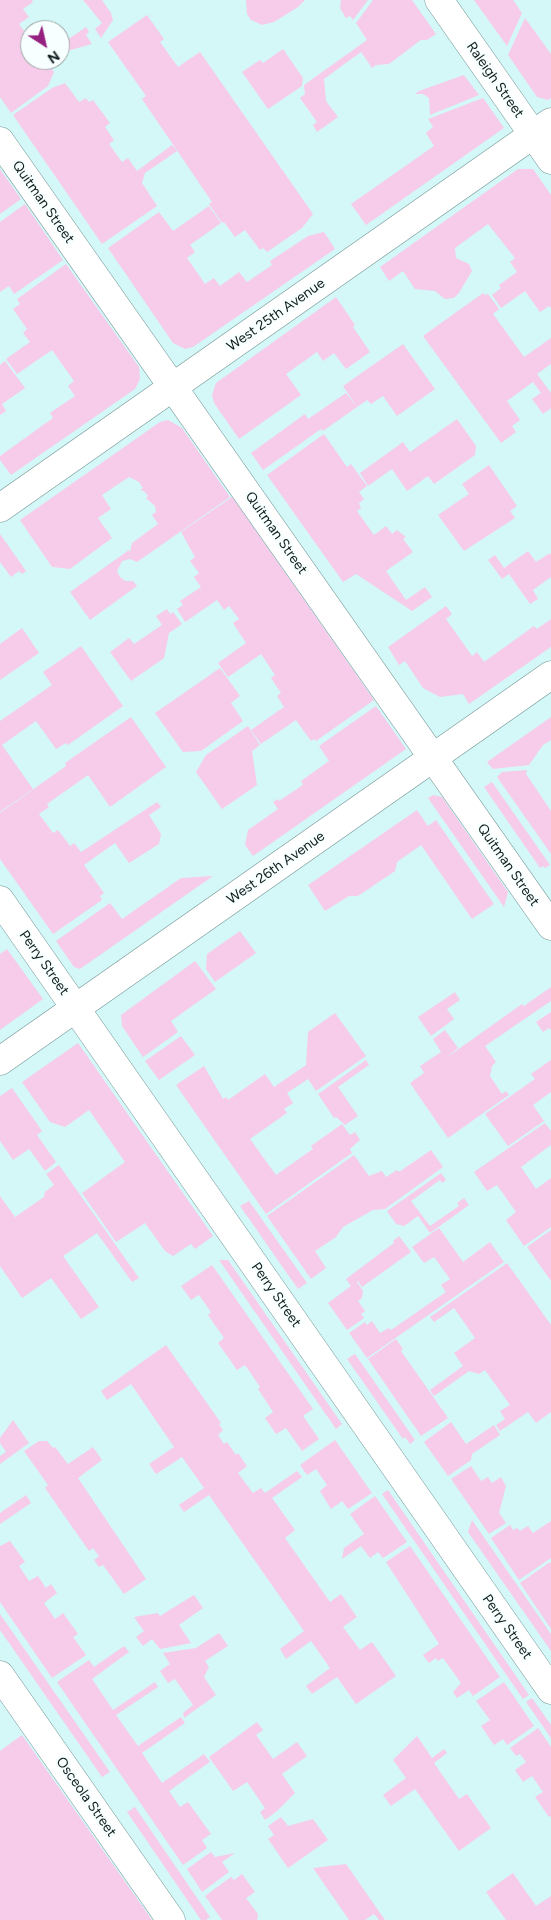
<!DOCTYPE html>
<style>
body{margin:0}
#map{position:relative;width:551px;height:1920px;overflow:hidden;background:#d4f8f8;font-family:Figtree,sans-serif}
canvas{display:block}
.north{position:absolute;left:20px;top:20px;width:50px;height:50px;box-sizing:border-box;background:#f8ffff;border:1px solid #9ba5a5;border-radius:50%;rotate:145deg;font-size:14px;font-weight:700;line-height:20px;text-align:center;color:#101d1d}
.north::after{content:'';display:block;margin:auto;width:18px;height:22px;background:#95217f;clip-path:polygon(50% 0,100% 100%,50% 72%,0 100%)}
</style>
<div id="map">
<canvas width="551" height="1920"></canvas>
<div class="north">N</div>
</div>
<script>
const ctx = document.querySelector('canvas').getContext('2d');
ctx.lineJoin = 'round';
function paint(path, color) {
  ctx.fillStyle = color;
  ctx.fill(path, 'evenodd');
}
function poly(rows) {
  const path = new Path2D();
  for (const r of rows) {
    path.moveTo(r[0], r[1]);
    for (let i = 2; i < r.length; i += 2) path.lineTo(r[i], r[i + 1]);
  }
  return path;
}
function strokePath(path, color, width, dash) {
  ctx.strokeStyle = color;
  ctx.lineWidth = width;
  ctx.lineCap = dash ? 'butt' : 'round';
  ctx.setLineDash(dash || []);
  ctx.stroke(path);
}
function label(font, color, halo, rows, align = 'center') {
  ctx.font = font + ' Figtree,sans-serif';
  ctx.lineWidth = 5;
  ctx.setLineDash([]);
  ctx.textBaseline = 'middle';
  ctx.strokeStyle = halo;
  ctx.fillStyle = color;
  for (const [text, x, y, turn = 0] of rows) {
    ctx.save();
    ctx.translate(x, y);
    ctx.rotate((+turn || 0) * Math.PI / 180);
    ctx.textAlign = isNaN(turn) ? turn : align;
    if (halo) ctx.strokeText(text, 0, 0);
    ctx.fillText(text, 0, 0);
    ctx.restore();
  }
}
const green = poly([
 [0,0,32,0,33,2,23,9,29,17,19,24,30,39,30,60,54,60,48,64,54,72,48,86,11,113,0,97],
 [83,0,102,0,111,13,113,20,101,38,95,29,102,23],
 [246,0,305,0,298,7,274,22,262,25,251,20,247,14],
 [341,0,368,0,353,20,350,16,346,18,340,8],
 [373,0,412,0,436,34,427,40,421,40,389,64,376,65,372,68,361,52,324,79,326,101,338,117,317,132,313,125,317,122,300,98,305,94,304,85,367,40,356,23],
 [474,0,513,0,522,13,507,46],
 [147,15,164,39,160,42,178,67,200,52,313,214,302,228,267,252,263,248,260,250,245,230,235,237,224,222,222,223,209,204,212,202,142,99,146,96,108,42],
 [525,18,551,54,551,98,548,100,537,97,508,55],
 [86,27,89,32,86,35,92,44,67,51,60,55,60,45],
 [283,49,303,78,302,86,268,109,242,72,260,60,263,63],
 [464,75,479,95,430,115,429,98,423,94,415,94,419,91],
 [65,83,79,102,86,98,89,102,93,100,110,123,105,127,114,140,109,144,122,162,128,158,137,171,172,145,177,151,145,173,142,183,157,206,102,244,13,115,52,88],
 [483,98,504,128,366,225,351,204,434,146,426,133,433,127,428,119],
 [0,169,21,199,0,214],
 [518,169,533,169,551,195,551,308,549,306,540,312,525,291,501,308,492,295,501,288,499,285,517,272,510,262,515,258,488,224,455,248,456,258,469,264,472,271,459,293,454,298,445,299,435,291,415,289,403,271,389,281,380,267],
 [25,204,63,260,14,294,9,286,0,292,0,222],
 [209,206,221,223,190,245,195,252,187,258,205,284,214,278,220,286,239,272,247,282,272,265,270,261,308,236,324,232,335,249,193,347,185,349,173,343,108,248,159,212,173,231],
 [66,264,139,367,140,379,135,389,11,475,0,460,0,456,53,418,50,413,75,396,68,386,74,381,52,350,17,374,6,359,30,342,23,333,27,329,13,309,20,304,17,299],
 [483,293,485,295,488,294,499,309,493,314,524,357,551,338,551,364,537,374,551,393,551,408,543,414,532,399,541,393,533,382,507,401,520,420,512,426,516,432,501,443,423,336],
 [336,297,355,325,353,327,370,352,346,369,334,353,323,361,317,352,286,374,301,395,239,439,214,403,212,395,216,383],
 [403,344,435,389,397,416,383,396,371,404,367,400,357,407,343,386],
 [5,361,25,388,2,404,6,411,0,415,0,365],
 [346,393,357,407,323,431,321,429,263,470,251,453,305,414,308,419],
 [457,419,476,446,475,455,434,484,428,476,407,491,392,469,368,486,360,473,403,442,410,452],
 [168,420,182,428,230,497,137,562,130,559,122,561,117,571,120,577,125,581,133,581,137,586,90,620,70,592,129,550,130,552,132,543,158,524,152,515,156,512,155,506,146,498,148,496,144,491,140,490,143,488,139,482,129,477,102,495,111,509,98,518,112,538,70,569,52,567,20,520,160,422],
 [324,434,347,467,351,464,367,486,359,492,364,499,359,503,361,508,357,511,374,535,386,526,392,534,397,530,406,537,403,539,413,552,386,571,406,600,425,587,432,597,412,611,356,574,343,582,267,475],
 [489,465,517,506,510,511,515,518,464,551,438,515,469,494,462,484],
 [232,497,374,700,316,741,314,739,311,741,296,720,261,744,251,730,284,707,277,696,281,693,271,678,275,675,261,654,228,677,218,663,246,643,233,623,239,619,229,606,224,610,217,600,185,622,177,609,183,605,180,601,201,587,194,577,199,573,190,561,195,557,181,532],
 [0,534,26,571,22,574,19,571,11,577,0,562],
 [528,551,536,562,550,553,551,555,551,577,533,590,538,599,530,604,509,574,502,579,488,560,495,555,504,568],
 [446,606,452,614,446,619,472,656,477,652,484,662,534,626,537,629,551,619,551,647,469,704,463,694,440,697,423,688,405,661,399,665,388,647],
 [167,609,170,614,173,612,182,624,169,633,164,658,131,681,110,652,129,638,134,644,162,625,156,616],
 [22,628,39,653,0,680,0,644],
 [81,646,123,706,68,745,66,743,56,749,36,721,2,745,33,789,0,812,0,721,52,685,43,672],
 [220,668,240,696,231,703,243,721,201,751,183,752,155,713],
 [376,706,406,749,253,856,245,845,248,830,278,809,273,802,278,799,279,801,303,785,301,781,329,761,319,746],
 [131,717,166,767,110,807,88,775,47,804,49,807,39,814,53,833,58,830,70,846,74,843,81,852,157,802,161,807,149,815,161,834,159,844,129,863,115,843,84,865,104,893,100,896,102,900,53,934,0,859,0,813,66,766,65,763],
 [551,717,551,740,543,745,529,765,493,769,487,762],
 [248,726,260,745,252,751,257,785,222,809,196,772,206,755],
 [527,770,526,774,551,811,551,854,497,777,502,772],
 [492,782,550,865,545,868,543,866,540,868,484,787],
 [433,795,442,797,508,892,504,907,428,798],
 [417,810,428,826,436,820,494,904,472,919,421,845,397,862,395,871,358,896,349,896,325,911,308,885],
 [213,876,80,969,74,967,56,941,110,903,122,919,181,878],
 [240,931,256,953,215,982,206,969,207,954],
 [7,949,43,999,0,1030,0,954],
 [195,961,216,989,171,1021,178,1032,143,1057,122,1026,121,1015],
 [551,987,551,1001,485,1046,496,1062,492,1066,490,1076,502,1094,506,1091,509,1095,448,1138,410,1083,424,1073,420,1066,441,1052,433,1039,445,1030,458,1048,446,1058,522,1004,524,1006],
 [455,992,460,1000,447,1009,454,1019,431,1036,418,1017],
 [551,1012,551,1030,549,1028,543,1032,536,1022],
 [335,1013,366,1056,316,1091,308,1079,287,1093,293,1103,284,1109,287,1113,250,1139,276,1175,313,1149,311,1146,342,1124,350,1135,355,1132,360,1140,350,1149,352,1153,266,1214,176,1085,204,1066,223,1099,226,1097,228,1100,265,1074,274,1087,306,1065,308,1032],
 [181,1036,195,1055,159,1080,145,1061],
 [78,1043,213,1236,195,1249,191,1244,173,1256,165,1251,145,1223,116,1242,82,1193,125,1162,89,1110,65,1127,50,1122,22,1082],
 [366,1060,369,1065,338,1087,358,1116,345,1125,336,1117,334,1118,318,1094],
 [551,1060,551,1092,533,1105,544,1121,508,1146,485,1114,535,1079,531,1074],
 [12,1088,42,1131,37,1135,56,1162,45,1171,29,1149,13,1160,0,1141,0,1096],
 [545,1123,551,1131,551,1145,521,1167,536,1189,551,1178,551,1227,524,1246,506,1220,516,1212,497,1185,487,1191,474,1172],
 [431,1150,443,1167,385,1209,373,1210,343,1227,336,1237,315,1251,326,1268,311,1279,267,1216,354,1155,369,1176,382,1171,386,1177,397,1170,399,1172],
 [59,1165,139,1278,132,1282,97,1233,63,1256,99,1307,81,1319,51,1278,22,1298,0,1266,0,1196,15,1217,44,1197,45,1192,54,1185,46,1174],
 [441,1173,446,1180,442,1183,440,1180,411,1201,430,1226,459,1206,457,1203,464,1198,469,1205,430,1233,418,1216,404,1226,396,1224,387,1211],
 [249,1201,307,1283,298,1289,240,1206],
 [439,1228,463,1262,490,1242,504,1262,367,1358,349,1333,365,1322,367,1325,372,1321,380,1333,389,1328,391,1330,446,1292,441,1285,450,1279,434,1257,424,1263,412,1247],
 [551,1230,551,1281,527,1247],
 [399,1236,411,1252,362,1287,358,1281,355,1283,357,1282,363,1291,362,1298,358,1301,365,1311,361,1314,364,1318,347,1330,328,1303,351,1286,346,1279,394,1243,393,1241],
 [219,1260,228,1260,342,1424,336,1429],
 [507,1263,551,1325,551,1412,536,1423,528,1412,500,1431,496,1425,505,1419,500,1411,510,1405,485,1370,479,1374,469,1371,434,1396,430,1390,463,1366,454,1353,475,1338,454,1308,434,1322,430,1317],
 [212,1265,313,1409,303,1416,319,1439,302,1451,286,1428,276,1434,265,1418,273,1412,258,1389,260,1387,245,1365,237,1370,218,1343,224,1338,208,1315,211,1312,199,1295,191,1300,181,1286],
 [396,1339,403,1349,401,1351,448,1418,421,1436,368,1359],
 [166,1345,221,1423,219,1424,223,1430,218,1435,224,1444,227,1442,236,1455,238,1453,247,1466,238,1473,253,1493,261,1488,265,1493,297,1471,302,1477,272,1498,295,1530,285,1538,330,1602,341,1594,357,1617,343,1627,360,1650,372,1642,396,1676,356,1704,337,1677,312,1694,306,1686,330,1668,311,1641,286,1659,280,1649,304,1631,209,1495,184,1512,179,1505,204,1488,182,1457,156,1474,149,1464,174,1447,131,1384,107,1400,101,1391],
 [355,1354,415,1440,410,1444,405,1437,403,1439,347,1359],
 [13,1420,29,1443,0,1464,0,1456,6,1452,0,1443,0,1438],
 [451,1422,466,1444,494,1425,500,1435,472,1454,471,1460,448,1476,424,1442],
 [335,1440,372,1493,348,1509,342,1501,331,1509,320,1491,327,1485,316,1469,307,1475,300,1465],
 [39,1441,47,1441,53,1448,55,1447,68,1464,93,1447,102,1460,78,1478,146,1579,124,1594,103,1565,99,1567,94,1560,99,1556,93,1548,89,1551,45,1488,48,1485,24,1451],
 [471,1466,481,1481,488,1477,492,1483,501,1477,506,1486,499,1513,506,1523,489,1534,451,1479],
 [388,1490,529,1695,523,1699,382,1494],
 [26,1495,31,1503,0,1524,0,1513],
 [375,1496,407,1542,383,1558,378,1552,370,1558,361,1546,342,1559,344,1548,364,1534,350,1514],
 [472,1520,551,1634,551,1651,468,1532],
 [551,1521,551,1558,519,1580,491,1538,510,1525,513,1530,517,1528,520,1531,528,1526,533,1533],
 [10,1541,25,1562,19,1566,29,1581,38,1576,46,1588,51,1584,57,1593,44,1603,55,1619,63,1613,78,1634,73,1637,86,1655,52,1678,0,1602,0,1546],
 [410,1546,500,1677,473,1696,469,1690,457,1698,453,1692,461,1683,443,1658,438,1661,436,1658,429,1663,423,1655,439,1644,386,1562],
 [550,1562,551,1564,551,1629,520,1583],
 [194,1595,203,1608,179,1625,191,1643,160,1649,152,1639,143,1646,136,1637,144,1631,134,1617,158,1613,160,1616],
 [0,1614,110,1772,102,1777,0,1630],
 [219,1633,228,1646,205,1661,209,1667,204,1677,216,1695,184,1718,183,1713,193,1705,175,1679,168,1683,160,1671,170,1664,163,1653,196,1648],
 [124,1646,129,1652,92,1679,113,1710,155,1682,158,1687,116,1715,138,1746,181,1717,185,1723,142,1753,162,1783,204,1754,210,1762,169,1791,180,1807,188,1802,211,1834,202,1840,207,1848,183,1865,57,1682,89,1660,94,1667],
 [504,1682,534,1726,507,1745,503,1739,494,1745,481,1726,490,1720,476,1701],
 [532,1698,551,1725,551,1738,526,1702],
 [257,1722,263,1730,256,1735,273,1759,297,1742,307,1756,282,1774,295,1793,277,1811,265,1820,260,1812,265,1808,247,1782,233,1791,209,1757],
 [538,1728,551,1747,551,1816,549,1817,535,1797,543,1792,532,1776,523,1782,515,1770,526,1762,520,1754,516,1756,510,1748],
 [22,1735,152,1920,0,1920,0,1751],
 [417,1736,432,1758,444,1749,447,1753,434,1763,459,1799,467,1794,491,1828,459,1851,415,1789,391,1806,383,1795,406,1778,393,1760],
 [135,1807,210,1917,206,1920,201,1920,127,1812],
 [281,1817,288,1826,313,1819,328,1840,288,1868,268,1839,274,1835,268,1826],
 [211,1852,215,1857,235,1853,222,1862,229,1872,202,1892,187,1869],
 [346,1864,385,1920,379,1920,374,1914,365,1920,349,1920,313,1868],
 [513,1873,536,1906,551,1896,551,1920,506,1920,486,1892],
 [242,1874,255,1892,246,1898,258,1914,257,1920,222,1920,205,1896,231,1877,234,1880]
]);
const minor = poly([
 [439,0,551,160],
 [0,141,551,926],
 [0,508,551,122],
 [0,900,551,1690],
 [0,1675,171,1920]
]);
const tertiary = poly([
 [0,1061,551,675]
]);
const streetNames = [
 ["Raleigh Street",495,80,55],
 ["Quitman Street",43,202,55],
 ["West 25th Avenue",276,315,-35],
 ["Quitman Street",276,533,55],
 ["Quitman Street",508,865,55],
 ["West 26th Avenue",276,868,-35],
 ["Perry Street",44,963,55],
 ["Perry Street",276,1295,55],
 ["Perry Street",507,1627,55],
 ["Osceola Street",86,1797,55]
];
paint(green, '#f7cbea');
strokePath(minor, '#749596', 29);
strokePath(tertiary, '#749596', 29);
strokePath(minor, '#fff', 28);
strokePath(tertiary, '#fff', 28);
label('14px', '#101d1d', '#f8ffff', streetNames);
</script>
